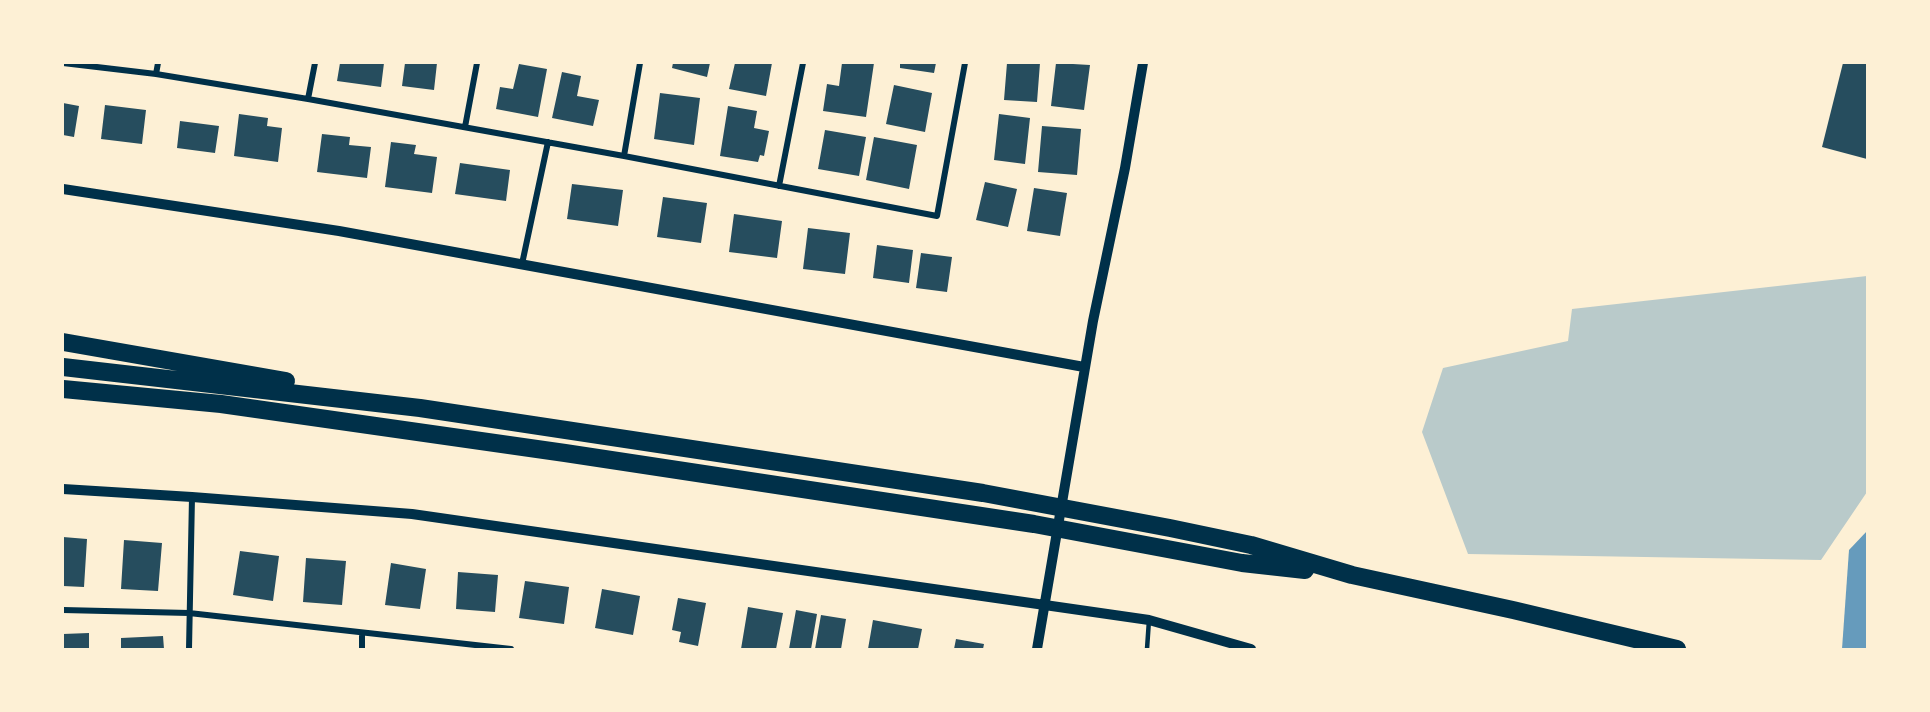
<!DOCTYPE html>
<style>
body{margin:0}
#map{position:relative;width:1930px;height:712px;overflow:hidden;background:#fdf0d5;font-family:Manrope,sans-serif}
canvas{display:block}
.frame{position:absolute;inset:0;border:64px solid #fdf0d5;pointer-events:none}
</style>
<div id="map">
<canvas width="1930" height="712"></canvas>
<div class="frame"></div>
</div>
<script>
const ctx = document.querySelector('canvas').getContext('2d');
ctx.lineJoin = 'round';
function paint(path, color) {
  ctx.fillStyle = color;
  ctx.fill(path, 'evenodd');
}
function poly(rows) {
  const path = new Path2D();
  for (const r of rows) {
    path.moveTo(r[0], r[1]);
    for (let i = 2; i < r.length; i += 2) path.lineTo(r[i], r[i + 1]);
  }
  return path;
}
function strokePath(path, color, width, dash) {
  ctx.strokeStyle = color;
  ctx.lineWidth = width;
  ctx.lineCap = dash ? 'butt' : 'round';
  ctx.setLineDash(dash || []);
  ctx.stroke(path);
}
const green = poly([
 [1867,276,1867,492,1821,560,1468,554,1422,432,1443,368,1568,341,1572,309]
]);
const water = poly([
 [1867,531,1867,649,1842,649,1849,550]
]);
const building = poly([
 [340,63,384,63,381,87,337,81],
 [405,63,437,63,434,90,402,86],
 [673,63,710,63,707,77,672,68],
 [735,63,772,63,766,96,729,89],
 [842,63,874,63,866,117,823,111,827,84,839,86],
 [900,63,936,63,934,73,900,68],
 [1007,63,1040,63,1037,102,1004,100],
 [1056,63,1090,65,1084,110,1051,106],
 [1843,63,1867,63,1867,159,1822,147],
 [519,64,547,69,538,117,496,109,500,87,513,89],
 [562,72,581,76,577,96,599,100,593,126,552,118],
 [894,85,932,93,925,132,886,124],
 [660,93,700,98,694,145,654,139],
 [63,103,79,106,74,137,63,135],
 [105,105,146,110,142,144,101,139],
 [728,106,757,111,754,128,769,131,764,156,760,155,758,162,720,156],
 [239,114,268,118,267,126,282,128,278,162,234,156],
 [999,114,1030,118,1025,164,994,160],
 [180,121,219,126,215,153,177,148],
 [1042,126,1081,129,1077,175,1038,172],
 [825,130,866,137,859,176,818,169],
 [322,134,350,137,349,145,371,147,367,178,317,172],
 [874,137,917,145,909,189,866,180],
 [391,142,416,145,414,154,437,157,432,193,385,187],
 [460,163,510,170,506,201,455,194],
 [985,182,1017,189,1008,227,976,220],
 [572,184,623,190,618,226,567,219],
 [1034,188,1067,193,1060,236,1027,231],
 [663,197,707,203,701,243,657,237],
 [734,214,782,221,777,258,729,252],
 [808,228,850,233,845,274,803,269],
 [877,245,913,250,909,283,873,278],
 [921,253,952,257,947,292,916,288],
 [63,537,87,539,84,587,63,586],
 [124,540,162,543,158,591,121,589],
 [240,551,279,556,273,601,233,595],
 [306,558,346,561,342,605,303,602],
 [391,563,426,569,420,609,385,605],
 [458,572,498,575,495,612,456,609],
 [525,581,569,587,564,624,519,618],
 [602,589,640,596,633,635,595,628],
 [678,598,706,603,698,646,679,642,681,632,672,630],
 [748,607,783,613,776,649,741,649],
 [796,610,817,614,811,649,789,649],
 [821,615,846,619,841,649,815,649],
 [873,620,922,629,918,649,868,649],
 [89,633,89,649,63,649,63,634],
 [163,636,164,649,121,649,121,638],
 [956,639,984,644,983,649,954,649]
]);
const service = poly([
 [1147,649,1149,620]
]);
const minor = poly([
 [63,63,156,74,308,99,624,156,937,216,965,63],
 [156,74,158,63],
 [308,99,315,63],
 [465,127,477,63],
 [624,156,640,63],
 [779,186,803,63],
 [522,264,548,142],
 [63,610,189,613,511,649],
 [362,633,362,649],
 [189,649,192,497]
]);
const tertiary = poly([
 [63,189,339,231,1084,367],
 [63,489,192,497,412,514,1149,620,1251,649],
 [1037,649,1093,321,1125,168,1143,63]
]);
const motorway = poly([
 [63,342,286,381],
 [63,367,420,408,983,493,1170,528,1251,545,1352,575,1513,610,1677,649],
 [63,389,221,404,565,453,1034,524,1242,563,1305,570]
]);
paint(green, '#b9caca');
paint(water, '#669bbc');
paint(building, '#264d5e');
strokePath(service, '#003049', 4.5);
strokePath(minor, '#003049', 6);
strokePath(tertiary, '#003049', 10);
strokePath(motorway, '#003049', 18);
</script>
